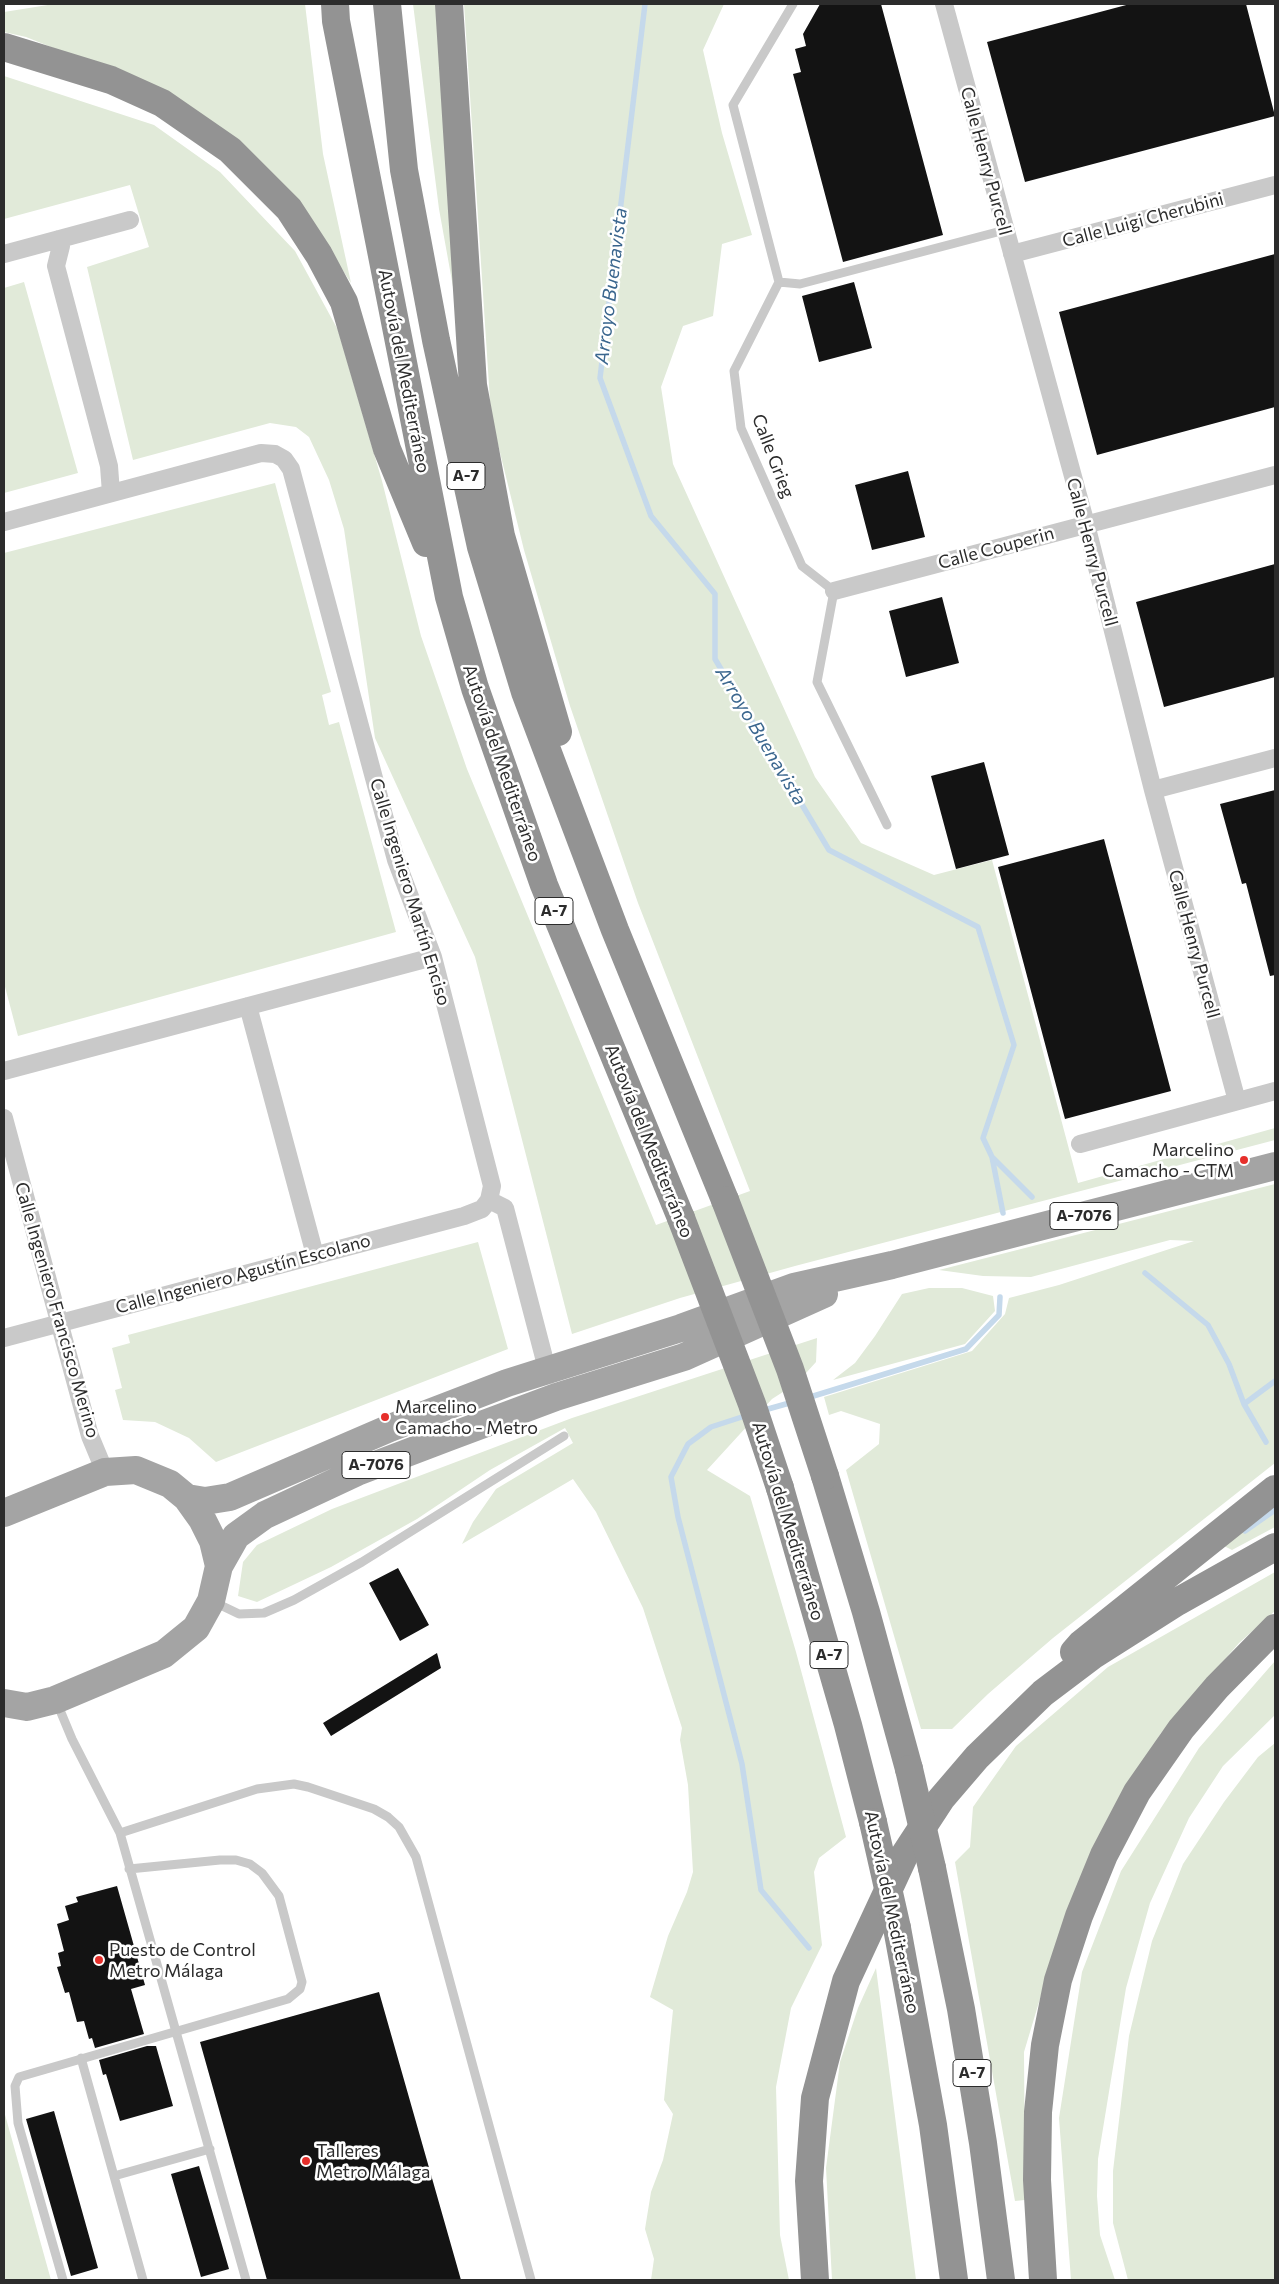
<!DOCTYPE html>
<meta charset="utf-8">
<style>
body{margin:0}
#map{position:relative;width:1279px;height:2284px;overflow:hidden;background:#fff;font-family:Commissioner,sans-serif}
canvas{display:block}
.frame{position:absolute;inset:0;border:5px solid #2c2c2c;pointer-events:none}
</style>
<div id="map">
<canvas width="1279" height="2284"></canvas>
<div class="frame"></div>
</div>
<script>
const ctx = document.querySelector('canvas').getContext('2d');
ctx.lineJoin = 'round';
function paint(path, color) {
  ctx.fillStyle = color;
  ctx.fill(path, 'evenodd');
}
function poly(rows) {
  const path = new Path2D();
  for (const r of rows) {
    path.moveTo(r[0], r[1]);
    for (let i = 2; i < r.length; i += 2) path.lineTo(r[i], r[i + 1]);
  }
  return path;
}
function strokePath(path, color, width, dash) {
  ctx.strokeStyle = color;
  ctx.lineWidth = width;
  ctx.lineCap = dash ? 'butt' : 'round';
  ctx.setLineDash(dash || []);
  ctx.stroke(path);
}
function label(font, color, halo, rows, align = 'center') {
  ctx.font = font + ' Commissioner,sans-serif';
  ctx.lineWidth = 5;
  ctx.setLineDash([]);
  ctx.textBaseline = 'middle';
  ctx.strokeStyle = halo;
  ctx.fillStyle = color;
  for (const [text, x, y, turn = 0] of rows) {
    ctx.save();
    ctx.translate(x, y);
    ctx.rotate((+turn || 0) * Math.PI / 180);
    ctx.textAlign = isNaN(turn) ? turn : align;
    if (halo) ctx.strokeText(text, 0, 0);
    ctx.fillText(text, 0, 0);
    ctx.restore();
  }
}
const green = poly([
 [54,4,305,4,323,154,351,283,326,245,146,85,26,37,4,32,4,12],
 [413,4,442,4,457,309,439,209],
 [464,4,724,4,703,50,722,133,752,235,722,244,713,316,683,326,661,387,673,464,815,777,861,843,934,875,992,860,1078,1183,1275,1128,1275,1140,795,1266,680,1298,572,1334,475,957,375,738,344,529,329,480,309,437,296,427,270,423,133,460,87,267,149,247,130,185,4,219,4,76,154,125,220,172,295,251,338,330,382,481,421,636,467,769,656,1225,750,1191,638,903,570,706,524,550,491,416],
 [24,282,78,473,4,493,4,288],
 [275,483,331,692,322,695,329,725,339,722,396,932,18,1036,4,983,4,553],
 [1275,1184,1275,1463,1053,1638,988,1694,952,1729,921,1729,846,1470,879,1444,880,1424,841,1411,829,1415,824,1397,972,1351,1005,1314,1009,1298,1059,1285,1194,1241,1170,1240,1031,1277,983,1276,939,1270],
 [478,1242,508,1349,216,1462,189,1438,155,1422,123,1420,115,1390,122,1388,112,1348,130,1343,128,1335],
 [929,1288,962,1288,993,1296,995,1311,965,1344,833,1380,855,1363,875,1336,902,1294],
 [817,1338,816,1362,797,1383,772,1399,707,1470,750,1496,796,1652,846,1837,819,1858,814,1872,822,1945,791,2008,776,2087,780,2235,789,2280,651,2280,654,2259,645,2229,651,2192,663,2160,673,2114,664,2100,673,2010,650,1997,668,1936,687,1892,693,1872,688,1785,680,1740,682,1728,643,1608,596,1512,573,1479,462,1544,473,1522,496,1489,573,1443,565,1428,490,1470,417,1519,331,1567,257,1602,238,1596,243,1562,257,1545,332,1509,572,1418],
 [1275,1507,1275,1527,1232,1550,1224,1546],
 [1275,1572,1275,1611,1239,1643,1161,1733,1103,1829,1063,1922,1024,2052,1025,2200,1015,2201,955,1862,970,1847,973,1807,1016,1746,1108,1667],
 [1275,1661,1275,1715,1223,1766,1189,1818,1150,1903,1126,1988,1098,2159,1097,2196,1100,2235,1115,2280,1071,2280,1059,2118,1082,1972,1121,1871,1199,1748],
 [1275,1743,1275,2280,1128,2280,1113,2223,1113,2171,1129,2036,1152,1941,1183,1864,1224,1802,1258,1757],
 [876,1968,916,2280,832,2280,826,2168,840,2062,858,2008],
 [4,2111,51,2280,4,2280]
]);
const stream = poly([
 [645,4,600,378,651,516,715,594,715,659,829,850,978,927,1014,1045,983,1138,992,1157,1032,1197],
 [992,1157,1003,1213],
 [1145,1273,1208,1325,1229,1364,1244,1404,1266,1442],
 [807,1398,966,1349,999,1315,1000,1297],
 [1244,1404,1275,1381],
 [761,1411,793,1402],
 [748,1415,711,1427,688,1444,671,1477,678,1517,742,1764,761,1890,809,1948],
 [1245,1531,1275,1510]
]);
const building = poly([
 [820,4,881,4,943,235,843,262,793,74,801,72,795,49,806,46,803,34],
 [1130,4,1246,4,1275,116,1025,182,987,42],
 [1275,254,1275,407,1097,455,1059,312],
 [854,282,872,348,819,362,802,296],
 [908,471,925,537,872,550,855,485],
 [1275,564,1275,677,1164,707,1136,602],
 [942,597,959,663,906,677,889,611],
 [984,762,1009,855,956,869,931,776],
 [1275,790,1275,975,1270,976,1246,883,1242,884,1220,804],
 [1104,839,1171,1091,1065,1119,998,867],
 [398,1568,429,1625,400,1641,369,1583],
 [437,1653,441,1668,331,1736,323,1723],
 [117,1886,145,1985,131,1989,144,2034,95,2048,92,2038,89,2039,84,2021,77,2022,69,1992,65,1993,57,1967,61,1966,58,1953,64,1951,57,1924,69,1920,65,1906,78,1902,76,1897],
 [379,1992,461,2280,267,2280,200,2042],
 [147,2046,156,2046,173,2106,120,2121,106,2074,103,2075,99,2060],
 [54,2111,98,2268,71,2276,26,2119],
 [199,2166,229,2269,201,2277,171,2174]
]);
const lane = poly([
 [793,4,733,105,779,282,734,371,741,428,802,566,834,591,817,682,887,825],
 [779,282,800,284,1005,230],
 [214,1602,239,1614,264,1613,294,1600,362,1562,564,1436],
 [57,1703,72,1739,120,1833,246,2280],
 [120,1833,257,1789,294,1784,308,1787,374,1809,388,1817,399,1827,416,1857,531,2280],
 [81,2058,143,2280],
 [114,2176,210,2149],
 [63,2280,18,2123,15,2086,19,2077,288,1999,300,1989,302,1982,279,1896,262,1873,250,1864,236,1860,220,1860,129,1869]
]);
const street = poly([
 [944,4,1086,524,1153,790,1237,1101],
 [59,239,61,246,56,266,109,466,111,493],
 [4,254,130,220],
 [1012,254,1275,185],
 [4,522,261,453,275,454,284,459,291,469,396,860,433,957,492,1186,489,1200,482,1209,464,1216,4,1338],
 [834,591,1275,475],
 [1153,790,1275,758],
 [248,1006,315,1255],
 [4,1071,433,957],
 [4,1118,90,1436,105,1472],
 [1080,1144,1275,1091],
 [489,1200,505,1208,547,1369]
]);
const primary = poly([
 [187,1498,205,1501,230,1497,390,1428,507,1383,681,1328,794,1287,892,1265,1275,1166],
 [4,1513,105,1472,136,1470,170,1484,187,1498,202,1519,213,1541,219,1566],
 [4,1703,27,1707,55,1700,164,1654,196,1628,211,1601,219,1566,236,1536,265,1515,357,1472,449,1437,556,1397,684,1357,824,1294]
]);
const highway = poly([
 [335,4,336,21,449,597,475,688,544,885,681,1218],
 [387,4,404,170,436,340,481,547,525,692,615,930,725,1200],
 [449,4,473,385,501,536,558,732],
 [4,47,111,80,162,103,230,150,289,209,319,255,344,302,387,449,426,543],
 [825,1476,866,1612,909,1769],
 [780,1488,848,1725,873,1822],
 [1074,1652,1081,1644,1275,1489],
 [932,1868,961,2009,983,2143,1001,2280],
 [897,1928,933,2125,954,2280],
 [815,2280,809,2181,815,2098,846,1981,905,1854,941,1799,977,1757,1043,1693,1092,1656,1177,1602,1275,1547],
 [1043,2280,1037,2180,1038,2112,1045,2045,1058,1980,1079,1916,1104,1855,1137,1792,1181,1729,1217,1687,1275,1628]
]);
const highwayBridge = poly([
 [725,1200,790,1369,825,1476],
 [681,1218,752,1404,780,1488],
 [909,1769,932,1868],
 [873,1822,897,1928]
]);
const markers = [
 [1244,1160,5,"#e62f2b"],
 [385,1417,5,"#e62f2b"],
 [99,1960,5,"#e62f2b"],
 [306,2161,5,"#e62f2b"]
];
const shields = [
 [466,476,38],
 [554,911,38],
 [1084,1216,68],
 [376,1465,68],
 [829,1655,38],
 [972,2073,38]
];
const shieldNames = [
 ["A-7",466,476],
 ["A-7",554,911],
 ["A-7076",1084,1216],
 ["A-7076",376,1465],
 ["A-7",829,1655],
 ["A-7",972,2073]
];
const streetNames = [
 ["Calle Henry Purcell",986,161,75],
 ["Calle Luigi Cherubini",1143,220,-15],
 ["Autovía del Mediterráneo",404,371,79],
 ["Calle Grieg",773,456,69],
 ["Calle Couperin",996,548,-15],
 ["Calle Henry Purcell",1092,552,75],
 ["Autovía del Mediterráneo",502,763,71],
 ["Calle Ingeniero Martín Enciso",410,892,73],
 ["Calle Henry Purcell",1194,944,75],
 ["Autovía del Mediterráneo",649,1141,68],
 ["Calle Ingeniero Agustín Escolano",243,1274,-15],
 ["Calle Ingeniero Francisco Merino",57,1310,74],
 ["Autovía del Mediterráneo",788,1521,73],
 ["Autovía del Mediterráneo",892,1912,78]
];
const poiNames = [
 ["Marcelino",1234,1150,"right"],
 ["Camacho - CTM",1234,1171,"right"],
 ["Marcelino",395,1407],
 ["Camacho - Metro",395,1428],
 ["Puesto de Control",109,1950],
 ["Metro Málaga",109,1971],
 ["Talleres",316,2151],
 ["Metro Málaga",316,2172]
];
const waterNames = [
 ["Arroyo Buenavista",611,286,-83],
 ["Arroyo Buenavista",761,736,59]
];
paint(green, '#e1ead9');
strokePath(stream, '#c5d9eb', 5.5);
paint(building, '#131313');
strokePath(lane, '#c9c9c9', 9);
strokePath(street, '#c9c9c9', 18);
strokePath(primary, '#a4a4a4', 28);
strokePath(highway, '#939393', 28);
strokePath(highwayBridge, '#939393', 28);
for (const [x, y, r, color] of markers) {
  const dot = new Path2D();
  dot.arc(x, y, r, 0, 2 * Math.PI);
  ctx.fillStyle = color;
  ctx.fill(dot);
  strokePath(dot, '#fff', 2);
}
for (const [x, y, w] of shields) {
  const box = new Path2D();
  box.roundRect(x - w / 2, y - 13.5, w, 27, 4);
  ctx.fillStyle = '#fff';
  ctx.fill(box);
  strokePath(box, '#2c2c2c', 1);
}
label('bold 16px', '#2c2c2c', null, shieldNames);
label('18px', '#2c2c2c', '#fff', streetNames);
label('18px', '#2c2c2c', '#fff', poiNames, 'left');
label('italic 19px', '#3a668e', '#fff', waterNames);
</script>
